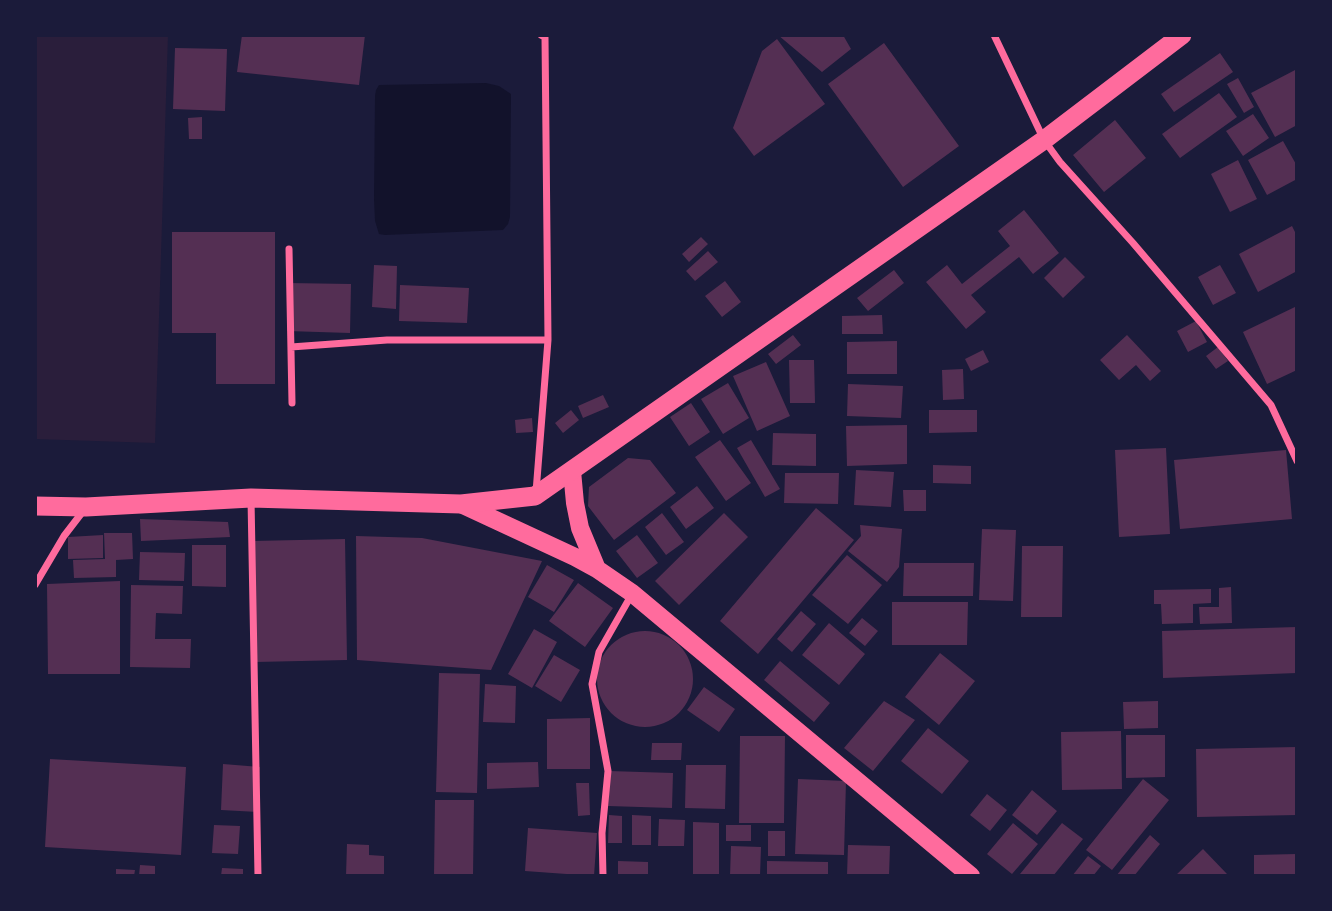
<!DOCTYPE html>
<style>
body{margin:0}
#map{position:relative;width:1332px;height:911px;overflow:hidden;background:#1b1b3a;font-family:"Public Sans",sans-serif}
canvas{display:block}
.frame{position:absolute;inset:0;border:37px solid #1b1b3a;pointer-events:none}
</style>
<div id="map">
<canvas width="1332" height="911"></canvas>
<div class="frame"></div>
</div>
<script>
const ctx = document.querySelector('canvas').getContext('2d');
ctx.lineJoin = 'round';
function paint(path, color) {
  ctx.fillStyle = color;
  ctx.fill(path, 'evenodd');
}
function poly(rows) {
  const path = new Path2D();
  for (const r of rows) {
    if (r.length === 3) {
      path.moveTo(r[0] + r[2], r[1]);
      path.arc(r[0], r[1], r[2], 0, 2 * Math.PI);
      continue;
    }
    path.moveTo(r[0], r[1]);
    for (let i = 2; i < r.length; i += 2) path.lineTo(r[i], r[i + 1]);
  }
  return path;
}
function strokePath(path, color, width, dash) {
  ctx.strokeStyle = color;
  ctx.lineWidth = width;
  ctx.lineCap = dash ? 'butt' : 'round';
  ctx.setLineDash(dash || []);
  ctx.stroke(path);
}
const green = poly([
 [35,35,168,35,155,443,35,439]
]);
const water = poly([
 [486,83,499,86,511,94,510,217,508,224,503,230,385,235,379,234,375,221,374,199,375,96,376,90,379,85]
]);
const building = poly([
 [242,35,365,35,359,85,237,72],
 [778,35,843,35,851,49,822,72],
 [777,39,825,104,754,156,733,128,762,51],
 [884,43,959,146,903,187,828,84],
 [175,48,227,49,225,111,173,109],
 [1220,53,1233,72,1174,112,1161,94],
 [1297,69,1297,125,1275,137,1251,93],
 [1238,78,1254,107,1244,113,1227,84],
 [1219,93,1237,117,1180,158,1162,134],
 [1253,114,1269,138,1243,156,1226,131],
 [202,117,202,139,189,139,188,118],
 [1115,120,1146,158,1104,192,1073,155],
 [1283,141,1297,166,1297,179,1267,195,1248,160],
 [1238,160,1257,199,1230,212,1211,174],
 [1024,210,1059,253,1033,274,1019,257,971,295,986,312,966,329,926,282,947,265,962,284,1010,246,998,231],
 [1292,226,1297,236,1297,271,1258,292,1239,254],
 [172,232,275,232,275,384,216,384,216,333,172,333],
 [701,237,708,244,689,262,682,254],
 [708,251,718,262,695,281,686,271],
 [1065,257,1085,277,1063,298,1044,278],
 [374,265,397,266,396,309,372,307],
 [1220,265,1236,293,1213,305,1198,277],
 [894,270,904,283,868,311,857,298],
 [725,281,741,302,722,317,705,296],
 [288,283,351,284,350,333,287,331],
 [400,285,469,288,467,323,399,321],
 [1297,306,1297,370,1267,384,1243,332],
 [882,315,883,334,842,334,842,316],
 [1196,321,1207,342,1188,352,1177,331],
 [793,335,801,345,776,364,768,354],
 [1127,335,1161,371,1150,381,1136,365,1119,380,1100,360],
 [897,341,897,374,847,374,847,342],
 [1218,347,1228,361,1216,369,1206,356],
 [983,350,989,362,971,371,965,359],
 [789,360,814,360,815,403,790,403],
 [766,362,790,416,757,431,733,376],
 [963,369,964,399,943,400,942,370],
 [728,383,749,418,723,434,701,399],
 [848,384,903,386,901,418,847,416],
 [603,395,609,407,583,418,578,406],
 [691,403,710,432,689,446,670,417],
 [571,410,579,420,563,433,555,423],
 [929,410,977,410,977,432,929,433],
 [532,418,533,432,516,433,515,420],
 [907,425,907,464,847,466,846,426],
 [773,433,816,434,816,466,772,465],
 [720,440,751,483,726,501,695,457],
 [751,440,780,489,765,497,737,448],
 [1166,448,1170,534,1119,537,1115,450],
 [1286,450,1292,519,1180,529,1174,460],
 [628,458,650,460,676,493,614,540,588,506,589,487],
 [933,465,971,466,971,484,933,483],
 [856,470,894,472,891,507,854,505],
 [785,473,839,473,838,504,784,503],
 [697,486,714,508,686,529,670,507],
 [903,490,926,490,926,511,904,511],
 [816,508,854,540,758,654,720,621],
 [662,513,684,542,666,555,645,527],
 [724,513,748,537,679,605,655,581],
 [140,519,228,522,230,537,141,541],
 [860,525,902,529,899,567,887,582,848,551,861,536],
 [982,529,1016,530,1013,601,979,600],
 [104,533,132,533,133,559,116,560,116,577,74,578,73,560,105,559],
 [103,535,103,558,68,559,68,537],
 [637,535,658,563,637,578,616,551],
 [356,536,422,538,542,561,491,670,357,660],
 [345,539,347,660,255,662,253,541],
 [192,545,226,545,226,587,192,586],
 [1022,546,1063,546,1062,617,1021,617],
 [140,552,185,553,184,581,139,580],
 [847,555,882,585,848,624,812,595],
 [904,563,974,563,973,596,903,596],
 [547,565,574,580,554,612,528,597],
 [120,581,120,674,48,674,47,584],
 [578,583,613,608,585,647,549,621],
 [131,585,183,586,182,614,156,613,155,639,191,639,190,668,130,667],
 [1231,587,1232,623,1200,624,1199,607,1219,607,1219,588],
 [1211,589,1211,603,1193,604,1193,623,1162,624,1161,604,1154,604,1154,590],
 [892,602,968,602,967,645,892,645],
 [801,611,816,624,792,652,777,639],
 [862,618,878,631,865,646,849,633],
 [829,623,865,654,839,685,802,655],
 [1297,627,1297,673,1163,678,1162,631],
 [534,629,557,642,532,688,508,674],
 [645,679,48],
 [940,653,975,681,939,725,905,697],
 [554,655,580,670,561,702,535,686],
 [780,661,830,703,814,722,764,680],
 [439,673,480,674,477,793,436,792],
 [485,684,516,686,515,723,483,722],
 [704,687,735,709,719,732,687,710],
 [884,701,915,720,873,771,844,748],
 [1158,701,1158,728,1124,729,1123,702],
 [590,718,590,769,547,769,547,719],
 [928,728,969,761,942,794,901,761],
 [1121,731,1122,789,1062,790,1061,732],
 [1126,735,1165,735,1165,777,1126,778],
 [740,736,785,736,784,823,739,823],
 [652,743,682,743,681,760,651,760],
 [1297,747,1297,815,1197,817,1196,749],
 [50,759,186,767,181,855,45,847],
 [538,762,539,787,487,789,487,763],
 [223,764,260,767,258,812,221,810],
 [686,765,726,765,725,809,685,808],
 [609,771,673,773,672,808,608,806],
 [798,779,846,781,844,855,795,854],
 [1143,779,1169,800,1112,870,1086,850],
 [576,783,589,783,590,815,578,816],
 [1032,790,1057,811,1037,835,1012,815],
 [987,794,1007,810,990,831,970,815],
 [435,800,474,800,473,876,434,876],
 [609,815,622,816,622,843,608,843],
 [632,815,651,816,651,845,632,845],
 [659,819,685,820,684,846,658,846],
 [693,822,719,823,719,876,693,876],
 [1013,823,1038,844,1012,874,987,854],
 [1062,823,1083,839,1053,876,1022,876,1020,874],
 [214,825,240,826,238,854,212,853],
 [726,825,751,825,751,841,726,841],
 [528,828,597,833,594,876,525,871],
 [768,831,785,831,785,856,768,856],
 [1150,835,1160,844,1134,876,1116,876],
 [347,844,369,845,369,855,384,856,384,876,346,876],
 [848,845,890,846,889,876,847,876],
 [731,846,761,847,760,876,730,876],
 [1203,849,1227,874,1225,876,1175,876],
 [1297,854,1297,876,1254,876,1254,855],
 [1088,856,1101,866,1093,876,1072,876],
 [618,861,648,862,648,876,618,876],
 [767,861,828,862,828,876,767,876],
 [140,865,155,866,155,876,139,876],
 [222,868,243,869,243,876,221,876],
 [116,869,135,870,134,876,116,876]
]);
const minor = poly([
 [994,35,1044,140,1060,162,1133,243,1271,405,1297,461],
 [289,249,292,403],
 [291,347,387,340,548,340],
 [536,492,548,340,545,37,541,35],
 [251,499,258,876],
 [35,585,64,536,84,510],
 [603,876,602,833,608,771,592,684,599,652,632,594]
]);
const primary = poly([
 [572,471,575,503,580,528,597,569],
 [461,504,575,557,597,569,632,593,971,876]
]);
const trunk = poly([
 [35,506,86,507,251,498,461,504,535,496,1044,140,1182,35]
]);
paint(green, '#2a1e3b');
paint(water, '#12122b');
paint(building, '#542f53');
strokePath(minor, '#ff6b9d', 7);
strokePath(primary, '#ff6b9d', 18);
strokePath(trunk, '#ff6b9d', 19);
</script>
